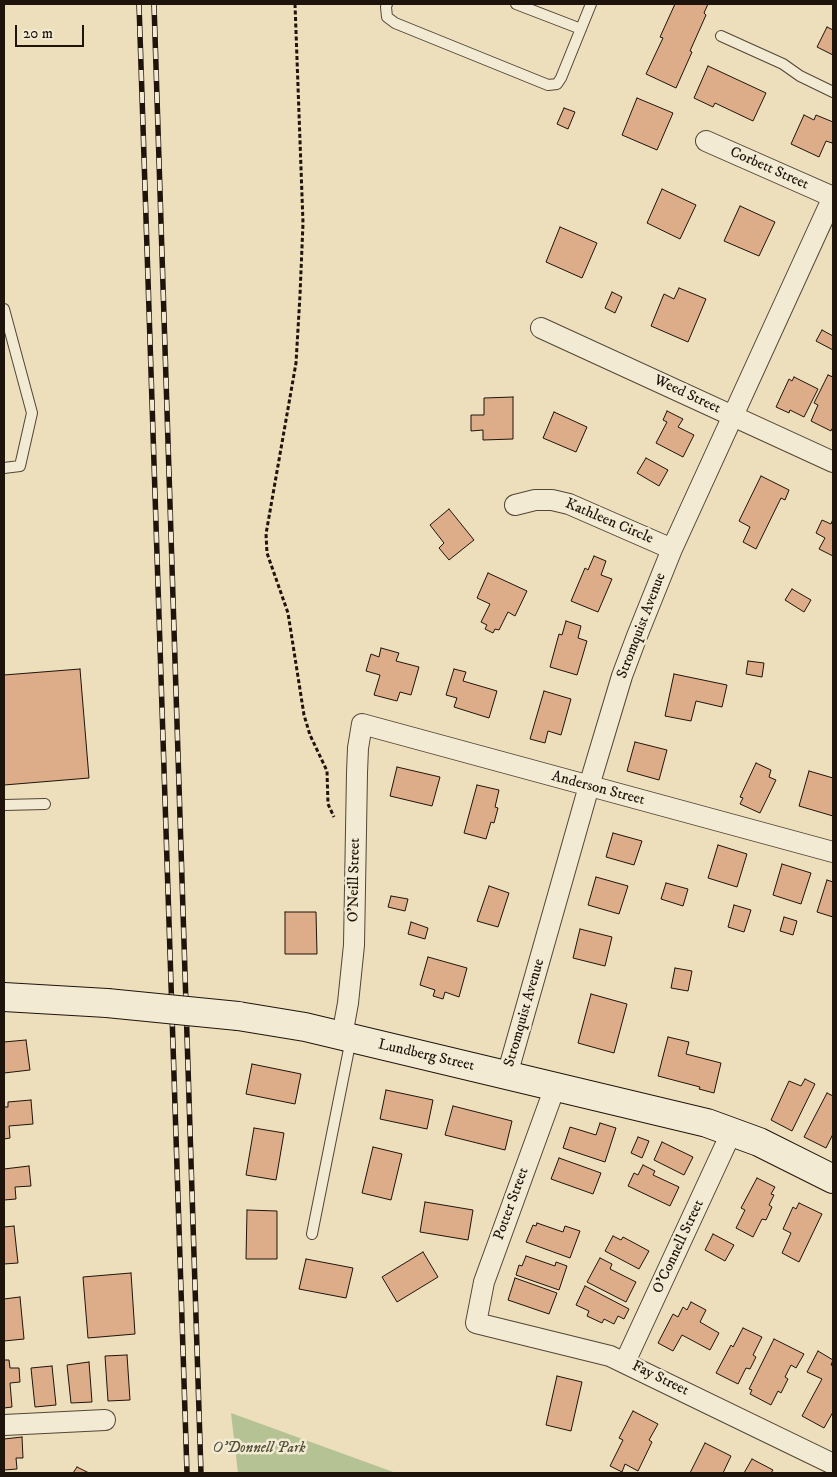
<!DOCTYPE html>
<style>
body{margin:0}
#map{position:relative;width:837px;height:1477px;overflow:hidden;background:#eddebc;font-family:"IM FELL DW Pica",serif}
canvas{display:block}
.frame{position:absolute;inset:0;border:5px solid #1f140b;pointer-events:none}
.scale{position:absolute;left:15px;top:25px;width:69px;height:22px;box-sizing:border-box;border:2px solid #1f140b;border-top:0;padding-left:6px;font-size:15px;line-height:18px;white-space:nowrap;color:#1f140b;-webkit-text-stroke:4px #f3ead3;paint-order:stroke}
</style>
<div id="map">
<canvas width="837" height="1477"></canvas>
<div class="frame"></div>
<div class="scale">20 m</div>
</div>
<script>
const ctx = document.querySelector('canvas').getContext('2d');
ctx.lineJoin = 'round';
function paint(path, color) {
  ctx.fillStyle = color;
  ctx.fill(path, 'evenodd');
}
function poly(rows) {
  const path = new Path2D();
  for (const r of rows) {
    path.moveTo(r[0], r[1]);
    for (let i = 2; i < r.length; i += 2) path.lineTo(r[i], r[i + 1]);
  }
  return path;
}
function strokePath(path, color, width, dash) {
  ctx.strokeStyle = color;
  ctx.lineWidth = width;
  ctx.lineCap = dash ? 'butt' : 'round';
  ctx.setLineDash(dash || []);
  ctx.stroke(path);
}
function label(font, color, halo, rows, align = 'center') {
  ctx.font = font + ' "IM FELL DW Pica",serif';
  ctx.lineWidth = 5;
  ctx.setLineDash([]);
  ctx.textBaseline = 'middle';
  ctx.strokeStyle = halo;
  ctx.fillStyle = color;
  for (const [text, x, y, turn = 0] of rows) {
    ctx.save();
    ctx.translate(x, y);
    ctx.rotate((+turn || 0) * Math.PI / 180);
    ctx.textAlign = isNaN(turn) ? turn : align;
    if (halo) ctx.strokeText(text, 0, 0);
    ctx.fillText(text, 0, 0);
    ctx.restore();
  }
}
const green = poly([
 [231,1413,396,1473,238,1473]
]);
const building = poly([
 [675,4,708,4,704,13,706,15,690,51,692,52,676,88,646,74,663,38,660,37,675,4],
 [827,27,833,30,833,55,817,47,827,27],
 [708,66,766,93,753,121,715,103,713,107,694,98,708,66],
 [637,98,673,113,657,150,622,135,637,98],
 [564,108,575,112,568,129,557,124,564,108],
 [804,115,814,120,816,115,833,122,833,140,832,143,826,141,819,157,791,144,804,115],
 [662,189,696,205,680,239,647,223,662,189],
 [740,206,775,222,759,256,724,241,740,206],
 [560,227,597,243,582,278,546,262,560,227],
 [679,288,706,299,688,342,651,326,664,294,674,299,679,288],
 [612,292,622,297,615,313,605,308,612,292],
 [822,330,833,336,833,350,816,341,822,330],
 [828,375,833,377,833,427,831,431,811,421,818,405,814,403,828,375],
 [794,377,818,389,804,417,790,410,789,413,776,407,789,379,792,381,794,377],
 [513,397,513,439,483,440,483,430,471,431,471,415,484,415,484,398,513,397],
 [667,411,683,419,678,427,694,435,683,457,656,443,667,422,663,420,667,411],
 [554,412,587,427,576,452,543,438,554,412],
 [646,458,668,470,659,486,637,473,646,458],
 [761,476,789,490,785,500,781,498,756,549,743,542,750,527,739,521,761,476],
 [449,509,474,540,449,560,439,548,444,543,430,525,449,509],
 [833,519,833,556,819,549,825,538,816,533,822,520,831,524,833,519],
 [594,556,606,561,601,575,612,579,598,612,571,601,585,568,588,570,594,556],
 [488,573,527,591,515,616,508,612,499,630,495,629,493,633,485,629,487,625,481,622,490,604,477,598,488,573],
 [792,589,811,600,804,612,785,600,792,589],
 [566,621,581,626,578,638,587,641,577,675,550,667,559,634,562,635,566,621],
 [381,648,399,653,396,661,419,667,411,695,400,692,397,701,374,695,380,675,366,671,371,654,379,657,381,648],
 [748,661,764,663,762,677,746,674,748,661],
 [80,669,89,778,4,785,4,675,80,669],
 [454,669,466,672,463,681,497,691,489,718,454,707,457,698,446,695,454,669],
 [674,674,727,685,722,707,696,701,691,721,665,716,674,674],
 [544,691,571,699,561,735,548,731,545,743,530,739,544,691],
 [635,742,667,750,659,780,627,771,635,742],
 [756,763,771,770,769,777,776,780,760,813,740,804,743,798,740,797,756,763],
 [397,767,440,777,432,806,390,796,397,767],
 [809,771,833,778,833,816,799,806,809,771],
 [477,785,499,790,495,807,498,808,494,823,491,822,486,839,464,833,477,785],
 [613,833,642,841,634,865,606,857,613,833],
 [718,845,747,854,737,887,708,878,718,845],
 [782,864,811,873,801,904,773,895,782,864],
 [596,877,628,886,619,914,588,905,596,877],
 [827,880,833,882,833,917,817,912,827,880],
 [666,883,688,889,683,906,661,899,666,883],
 [489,886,509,893,498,927,477,921,489,886],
 [391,896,408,899,405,911,388,907,391,896],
 [734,905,751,910,744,932,728,927,734,905],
 [285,912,316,912,317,954,285,954,285,912],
 [784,917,797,921,793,935,780,931,784,917],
 [411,922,428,928,425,939,408,934,411,922],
 [580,929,612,937,605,966,573,958,580,929],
 [428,957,467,968,459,997,445,992,443,999,433,996,435,990,420,985,428,957],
 [675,968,692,971,688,991,671,988,675,968],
 [591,994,627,1004,614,1053,578,1043,591,994],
 [668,1037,689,1042,686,1054,721,1063,714,1093,699,1089,700,1087,658,1076,668,1037],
 [26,1040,30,1070,4,1073,4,1042,26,1040],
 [252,1064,301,1074,295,1104,246,1094,252,1064],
 [805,1079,815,1084,792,1131,771,1120,789,1081,801,1086,805,1079],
 [386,1090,433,1100,427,1129,380,1119,386,1090],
 [827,1093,833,1096,833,1134,826,1148,804,1137,827,1093],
 [31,1100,33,1124,9,1126,10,1138,4,1139,4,1107,8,1107,8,1102,31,1100],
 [453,1106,512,1121,505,1150,445,1135,453,1106],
 [600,1123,616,1128,605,1162,563,1148,570,1127,596,1135,600,1123],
 [254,1128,284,1133,276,1180,246,1175,254,1128],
 [638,1137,649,1141,642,1158,631,1153,638,1137],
 [662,1142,693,1157,684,1175,654,1160,662,1142],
 [373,1147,402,1154,391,1200,362,1193,373,1147],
 [559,1158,601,1173,593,1194,551,1179,559,1158],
 [643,1165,655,1171,653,1175,679,1187,670,1206,628,1186,634,1173,638,1175,643,1165],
 [29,1166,31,1186,15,1187,16,1199,4,1200,4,1169,29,1166],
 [757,1178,775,1187,771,1194,774,1195,769,1205,772,1207,766,1220,762,1219,753,1237,736,1228,745,1210,741,1208,757,1178],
 [425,1202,473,1210,468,1240,420,1232,425,1202],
 [799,1203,822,1214,799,1262,782,1253,791,1233,783,1229,793,1207,796,1209,799,1203],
 [247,1210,277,1211,277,1259,246,1259,247,1210],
 [537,1223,563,1232,565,1226,580,1231,570,1258,526,1242,533,1225,536,1226,537,1223],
 [14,1226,18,1263,4,1264,4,1227,14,1226],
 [713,1234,734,1245,725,1261,705,1250,713,1234],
 [613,1236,621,1240,623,1237,649,1251,639,1269,605,1251,613,1236],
 [423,1252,438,1277,397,1302,382,1277,423,1252],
 [526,1256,555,1266,556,1262,567,1266,559,1290,516,1275,519,1265,522,1266,526,1256],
 [600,1258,612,1264,610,1269,636,1282,626,1302,587,1282,600,1258],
 [306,1259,353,1268,346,1298,299,1289,306,1259],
 [131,1273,135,1334,88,1338,83,1277,131,1273],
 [515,1278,557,1293,549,1314,508,1300,515,1278],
 [585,1286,629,1309,624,1319,618,1316,614,1324,604,1319,602,1323,587,1316,589,1311,576,1305,585,1286],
 [20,1297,24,1339,4,1341,4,1299,20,1297],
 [691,1302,706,1310,700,1322,719,1333,710,1350,682,1335,673,1351,658,1343,673,1314,678,1317,683,1307,687,1310,691,1302],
 [743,1328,762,1337,753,1355,756,1357,750,1369,746,1368,738,1384,716,1373,731,1345,733,1347,743,1328],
 [774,1339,804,1354,796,1368,791,1365,785,1377,788,1379,781,1393,778,1391,771,1405,750,1394,752,1390,749,1389,774,1339],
 [818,1351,833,1360,831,1365,833,1366,833,1412,824,1428,802,1416,822,1379,807,1372,818,1351],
 [127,1355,130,1400,108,1401,105,1356,127,1355],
 [4,1360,9,1360,10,1368,19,1368,20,1382,10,1383,12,1407,4,1408,4,1360],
 [89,1362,92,1402,71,1403,67,1365,89,1362],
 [52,1366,56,1405,35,1407,31,1368,52,1366],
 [557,1376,582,1382,571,1431,546,1425,557,1376],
 [633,1411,658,1424,649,1440,652,1442,638,1471,625,1464,622,1472,610,1466,623,1440,619,1438,633,1411],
 [22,1437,23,1458,16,1458,17,1469,4,1470,4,1439,22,1437],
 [705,1443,731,1456,723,1473,690,1473,705,1443],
 [752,1459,773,1470,771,1473,744,1473,752,1459],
 [77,1467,89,1473,73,1473,77,1467]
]);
const path = poly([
 [295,4,303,223,300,295,296,363,266,534,267,553,288,613,304,715,310,735,327,771,328,804,334,817]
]);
const lane = poly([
 [387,4,386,7,387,17,395,23,548,85,557,84,561,78,591,4],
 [516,4,581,29],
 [721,36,783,64,800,76,833,92],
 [4,309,32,413,20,466,4,468],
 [4,805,45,804],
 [312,1234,351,1039]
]);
const street = poly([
 [541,328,833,462],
 [515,505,535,500,552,500,569,504,672,549],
 [342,1036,348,1003,354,945,357,773,358,748,362,724,833,852],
 [507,1075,589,786,622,676,637,636,672,549,833,197,706,141],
 [555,1087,484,1282,476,1323,610,1356,833,1464],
 [625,1362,732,1131],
 [4,1425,105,1420]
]);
const secondary = poly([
 [4,997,107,1003],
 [238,1016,305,1027,707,1123,759,1142,833,1179]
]);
const rail = poly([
 [139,4,187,1473],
 [154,4,201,1473]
]);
const secondaryBridge = poly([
 [107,1003,238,1016]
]);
const streetNames = [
 ["Corbett Street",769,169,24],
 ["Weed Street",687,395,25],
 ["Kathleen Circle",609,522,23],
 ["Stromquist Avenue",642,626,-69],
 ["Anderson Street",598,789,15],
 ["O'Neill Street",355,880,-89],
 ["Stromquist Avenue",525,1013,-74],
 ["Lundberg Street",426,1056,13],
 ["Potter Street",512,1204,-70],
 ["O'Connell Street",679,1247,-65],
 ["Fay Street",660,1379,26]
];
const parkNames = [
 ["O'Donnell Park",259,1449]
];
paint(green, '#b5c293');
paint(building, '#ddac88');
strokePath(building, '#1f140b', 1);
strokePath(lane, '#524637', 12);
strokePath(street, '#524637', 22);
strokePath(secondary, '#1f140b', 30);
strokePath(path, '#1f140b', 3, [4, 2.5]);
strokePath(lane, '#f3ead3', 10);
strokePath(street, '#f3ead3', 20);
strokePath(secondary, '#f3ead3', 28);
strokePath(rail, '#1f140b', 5.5);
strokePath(rail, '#f3ead3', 4, [11]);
strokePath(secondaryBridge, '#1f140b', 30, []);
strokePath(secondaryBridge, '#f3ead3', 28);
label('15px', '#1f140b', '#f3ead3', streetNames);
label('italic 15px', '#54513b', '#f3ead3', parkNames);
</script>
